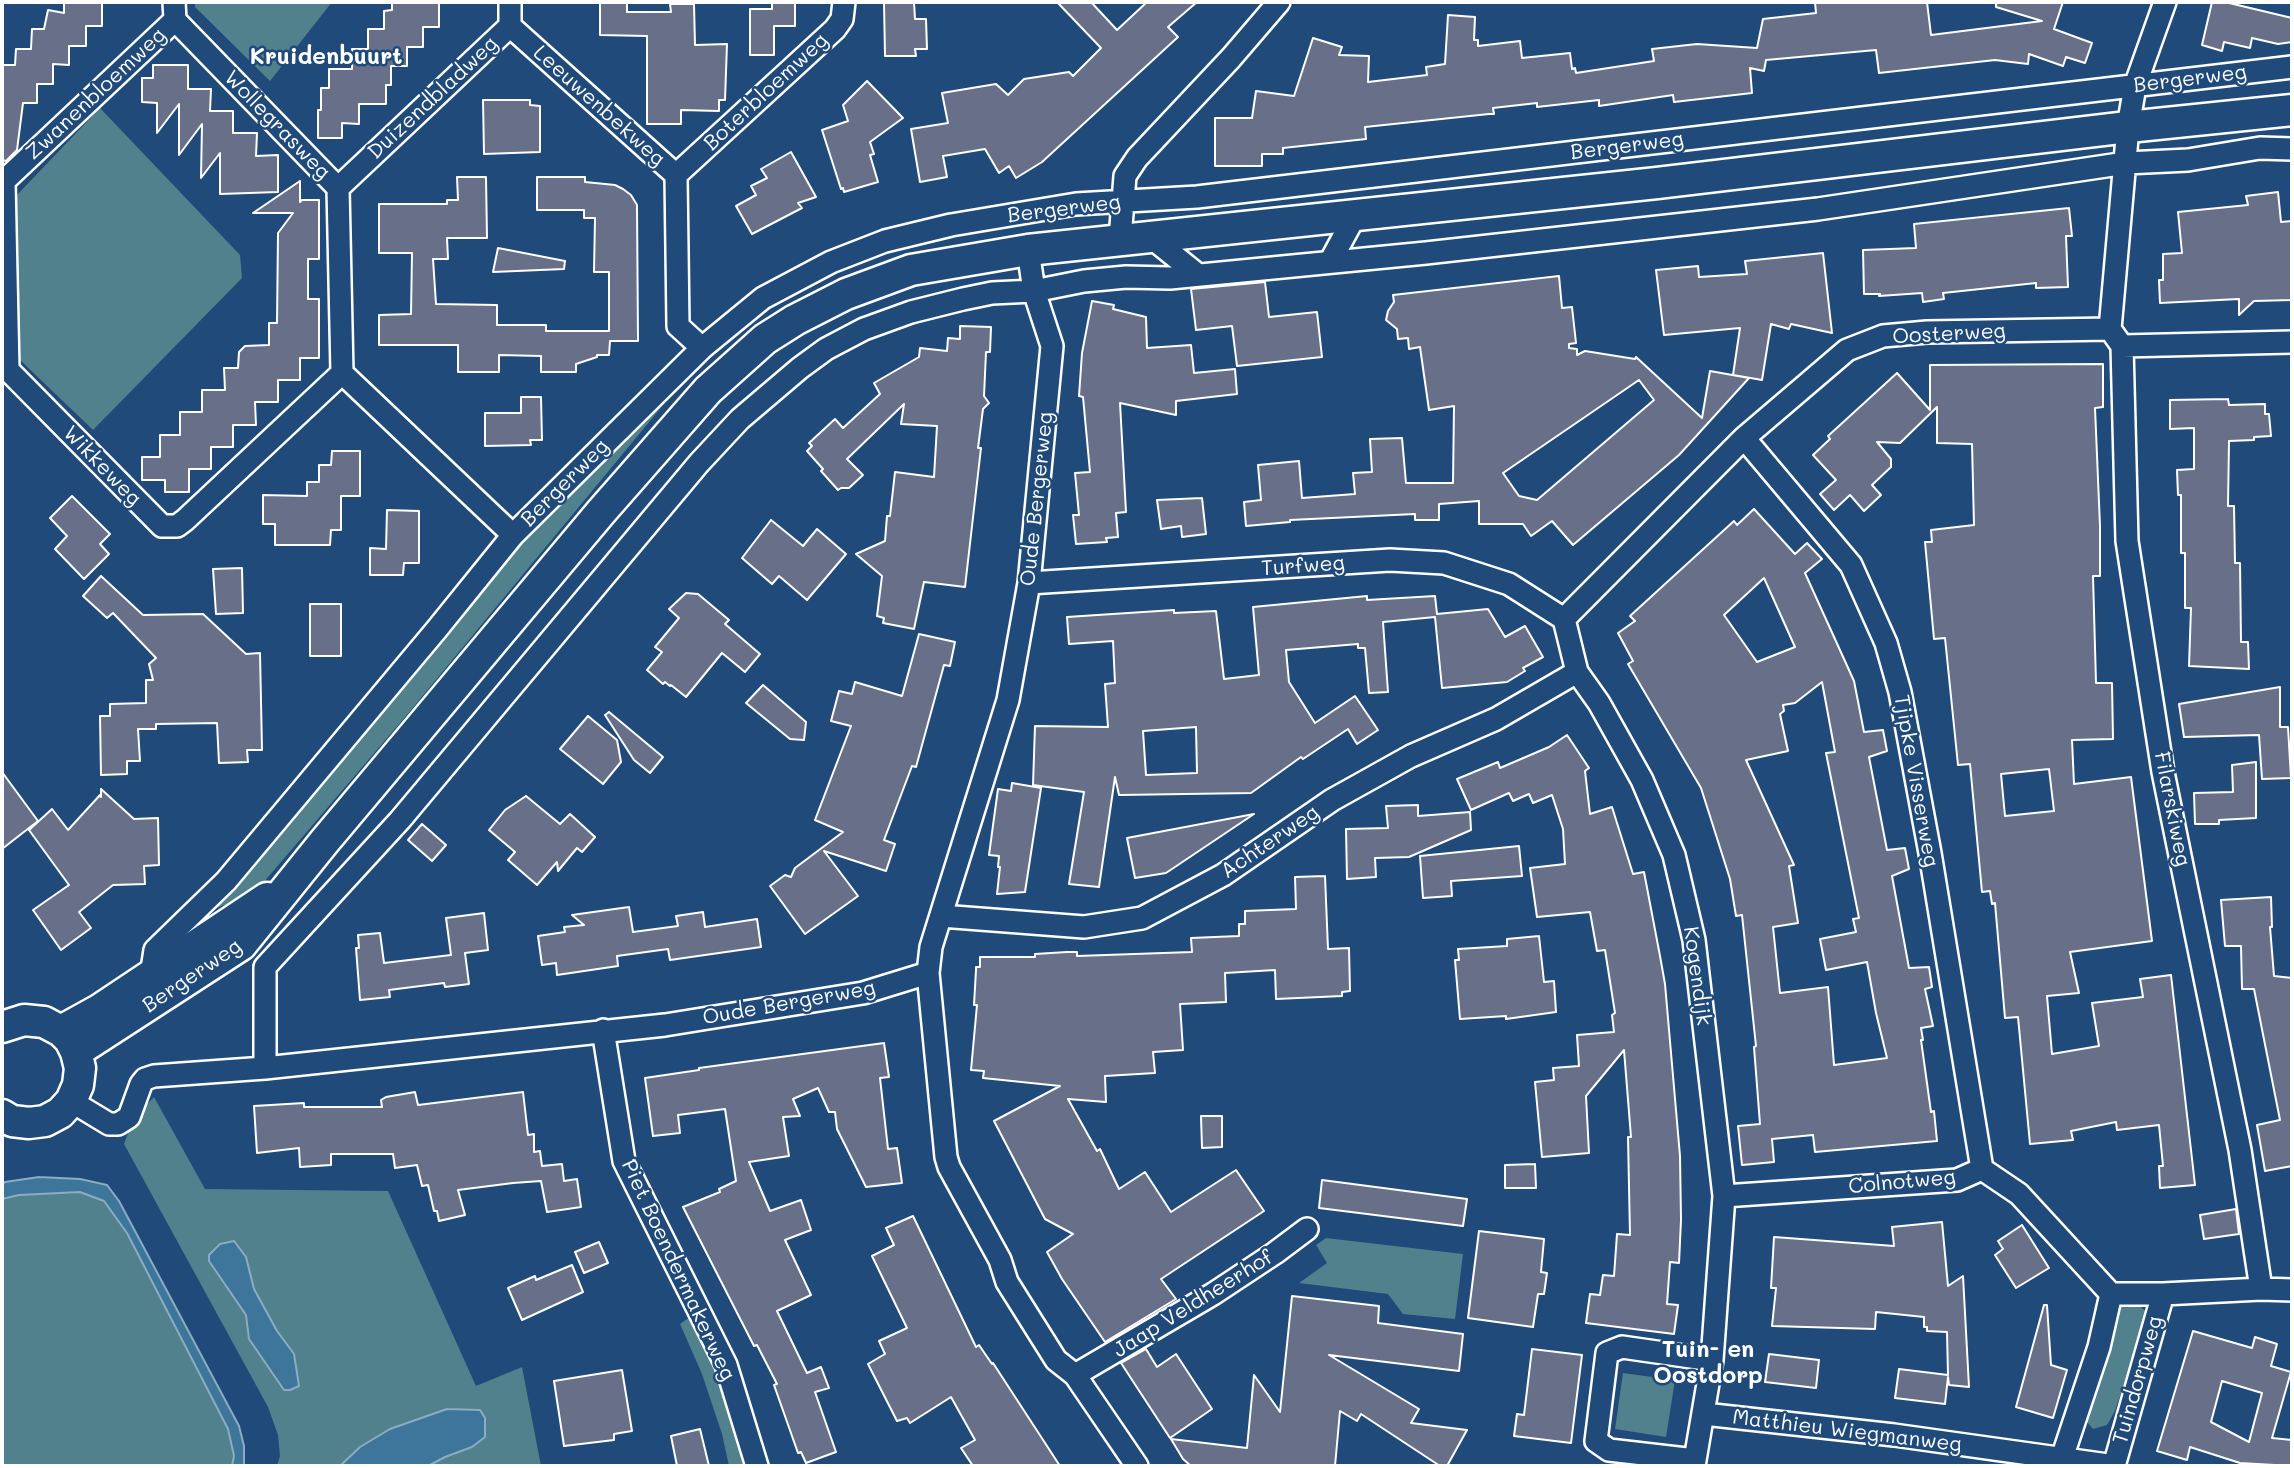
<!DOCTYPE html>
<style>
body{margin:0}
#map{position:relative;width:2294px;height:1468px;overflow:hidden;background:#1f4a7a;font-family:Mali,sans-serif}
canvas{display:block}
.frame{position:absolute;inset:0;border:4px solid #fff;pointer-events:none}
</style>
<div id="map">
<canvas width="2294" height="1468"></canvas>
<div class="frame"></div>
</div>
<script>
const ctx = document.querySelector('canvas').getContext('2d');
ctx.lineJoin = 'round';
function paint(path, color) {
  ctx.fillStyle = color;
  ctx.fill(path, 'evenodd');
}
function poly(rows) {
  const path = new Path2D();
  for (const r of rows) {
    path.moveTo(r[0], r[1]);
    for (let i = 2; i < r.length; i += 2) path.lineTo(r[i], r[i + 1]);
  }
  return path;
}
function strokePath(path, color, width, dash) {
  ctx.strokeStyle = color;
  ctx.lineWidth = width;
  ctx.lineCap = dash ? 'butt' : 'round';
  ctx.setLineDash(dash || []);
  ctx.stroke(path);
}
function label(font, color, halo, rows, align = 'center') {
  ctx.font = font + ' Mali,sans-serif';
  ctx.lineWidth = 5;
  ctx.setLineDash([]);
  ctx.textBaseline = 'middle';
  ctx.strokeStyle = halo;
  ctx.fillStyle = color;
  for (const [text, x, y, turn = 0] of rows) {
    ctx.save();
    ctx.translate(x, y);
    ctx.rotate((+turn || 0) * Math.PI / 180);
    ctx.textAlign = isNaN(turn) ? turn : align;
    if (halo) ctx.strokeText(text, 0, 0);
    ctx.fillText(text, 0, 0);
    ctx.restore();
  }
}
const green = poly([
 [195,2,332,2,270,81,195,7],
 [100,108,240,255,242,278,93,430,19,359,16,196],
 [664,404,406,716,263,883,243,898,214,909,480,589,533,531],
 [154,1097,205,1189,388,1191,476,1386,522,1367,541,1466,428,1466,445,1457,472,1447,360,1447,340,1466,277,1466,280,1456,278,1435,268,1407,124,1144,133,1120],
 [81,1192,104,1201,127,1233,228,1429,234,1456,232,1466,2,1466,2,1200,19,1195],
 [1326,1238,1463,1254,1455,1319,1403,1314,1388,1294,1299,1283,1327,1263,1316,1245],
 [2122,1302,2137,1304,2148,1313,2115,1411,2107,1425,2093,1429,2087,1422,2087,1412],
 [694,1314,709,1349,745,1466,729,1466,722,1434,702,1374,680,1324],
 [1623,1373,1675,1380,1666,1437,1615,1429]
]);
const water = poly([
 [39,1177,80,1179,107,1185,119,1201,239,1426,244,1446,244,1466,232,1466,234,1456,228,1429,127,1233,104,1201,80,1192,19,1195,2,1199,2,1185,5,1182,39,1177],
 [234,1241,246,1257,254,1289,277,1331,294,1354,299,1386,290,1390,284,1390,249,1339,246,1315,209,1261,209,1255,220,1244,234,1241],
 [447,1409,480,1410,485,1418,485,1437,472,1447,445,1457,428,1466,340,1466,360,1447,390,1429,447,1409]
]);
const building = poly([
 [64,2,102,2,102,26,86,26,86,46,69,46,69,65,53,64,53,84,37,84,37,103,23,103,17,150,6,161,2,160,2,65,15,65,16,49,31,49,32,29,44,29,48,10,64,13,64,2],
 [392,2,439,2,439,27,423,27,423,47,407,47,407,66,391,66,391,85,386,85,386,104,359,104,359,124,342,123,342,138,318,138,318,110,321,110,321,88,329,88,329,69,352,69,352,49,368,49,368,29,384,29,384,11,392,10,392,2],
 [600,2,627,2,627,12,671,12,670,4,694,4,695,45,727,44,725,100,719,100,719,111,681,110,681,124,647,124,647,36,600,35,600,2],
 [772,2,795,2,795,26,774,26,774,55,750,55,750,9,772,9,772,2],
 [884,2,914,2,915,19,926,19,927,49,915,49,916,56,885,56,884,2],
 [1057,2,1091,2,1117,30,1147,2,1197,2,1168,27,1178,37,1042,162,1016,178,1009,166,999,173,985,149,943,156,947,177,920,182,911,129,948,123,942,93,996,84,1008,95,1024,79,1069,72,1073,76,1101,48,1057,2],
 [1815,2,1927,2,1931,35,2042,21,1996,7,1996,2,2063,2,2054,29,2092,43,2085,63,2066,57,2063,66,2029,54,2028,64,1995,60,1879,73,1876,50,1766,60,1764,71,1750,68,1752,93,1674,102,1673,95,1599,106,1599,100,1537,107,1537,103,1493,108,1494,114,1489,114,1365,127,1366,139,1283,148,1283,154,1262,154,1262,166,1215,166,1215,118,1252,118,1256,91,1294,96,1313,38,1342,47,1339,55,1369,56,1368,82,1427,75,1426,67,1445,64,1448,15,1475,17,1474,40,1478,40,1478,46,1520,41,1522,58,1570,53,1572,69,1575,68,1576,73,1654,61,1652,49,1697,44,1757,48,1763,19,1816,13,1815,2],
 [2212,2,2225,2,2292,18,2292,42,2278,44,2252,38,2250,48,2224,42,2222,51,2202,45,2212,2],
 [153,65,188,65,188,89,211,89,210,111,233,111,233,133,257,133,256,156,278,155,278,192,220,194,220,153,201,178,202,124,179,155,179,104,157,133,157,103,142,102,142,78,153,78,153,65],
 [867,81,903,118,870,142,874,154,870,155,878,182,844,192,843,188,841,189,822,130,848,121,843,105,867,81],
 [483,100,530,100,530,105,540,106,540,152,484,154,483,100],
 [791,152,816,197,798,203,802,208,752,234,736,206,756,195,751,186,767,178,761,169,791,152],
 [457,177,486,177,487,238,447,238,448,259,433,259,436,304,497,305,497,325,546,325,546,331,609,331,609,272,594,272,595,218,584,218,584,210,537,210,537,177,585,177,585,182,615,185,623,189,631,195,637,205,638,341,610,341,609,355,597,355,597,357,576,364,576,372,541,372,541,356,499,355,499,372,458,372,458,345,379,345,379,315,411,314,412,253,379,253,379,204,447,204,447,200,458,200,457,177],
 [300,181,300,202,302,200,319,200,319,259,308,259,308,299,319,299,319,358,300,358,300,380,278,380,278,402,255,402,256,425,233,425,233,447,211,447,211,469,189,469,189,492,165,492,165,480,142,480,142,457,160,457,160,435,180,435,180,412,202,412,202,390,225,390,224,368,238,368,239,352,245,346,269,345,269,323,277,323,278,233,293,213,253,213,300,181],
 [2278,192,2281,222,2292,221,2292,300,2254,301,2239,315,2239,299,2160,303,2159,280,2163,280,2163,254,2182,253,2178,212,2248,205,2246,196,2278,192],
 [2069,208,2072,236,2066,236,2068,287,2036,288,2036,283,1943,293,1944,299,1923,302,1922,293,1879,296,1880,294,1864,294,1863,250,1916,248,1914,224,2069,208],
 [498,248,565,261,564,269,493,272,498,248],
 [1823,253,1832,333,1791,324,1789,329,1771,324,1762,380,1733,375,1740,328,1664,335,1656,270,1698,266,1699,277,1747,274,1745,261,1823,253],
 [1559,276,1562,308,1572,307,1576,343,1569,344,1569,348,1577,349,1577,355,1585,351,1635,359,1636,357,1702,418,1710,371,1749,378,1679,455,1573,545,1552,521,1531,536,1523,524,1479,524,1479,501,1439,504,1439,520,1415,520,1415,514,1290,520,1290,522,1246,526,1244,502,1261,500,1258,465,1299,461,1302,498,1355,494,1353,473,1372,472,1370,439,1402,438,1406,483,1453,483,1454,406,1429,410,1420,347,1409,349,1408,338,1398,339,1397,329,1386,320,1388,311,1394,302,1393,295,1559,276],
 [1639,380,1654,400,1537,500,1519,496,1503,473,1639,380],
 [1265,282,1269,317,1317,312,1322,357,1237,366,1232,326,1196,330,1191,289,1265,282],
 [1092,301,1114,305,1113,309,1146,317,1147,348,1191,345,1194,373,1235,369,1237,394,1176,401,1176,415,1120,403,1126,512,1116,513,1118,537,1106,538,1107,542,1076,544,1073,515,1079,515,1075,473,1090,472,1083,397,1079,396,1082,353,1092,301],
 [960,326,991,327,990,352,986,352,984,396,989,403,983,409,978,448,981,448,965,587,924,582,914,629,883,623,884,618,877,616,882,576,856,554,885,541,887,516,890,516,895,472,934,477,937,426,901,424,904,404,847,459,863,475,849,488,841,488,838,490,821,471,823,469,807,451,812,446,809,443,835,419,843,428,880,394,874,383,919,357,920,348,947,351,948,338,960,339,960,326],
 [2103,364,2103,407,2095,408,2100,526,2100,576,2093,576,2096,683,2112,683,2113,739,2072,740,2074,784,2131,777,2152,941,2070,952,2079,993,2047,996,2052,1054,2099,1046,2092,1003,2143,997,2140,979,2171,975,2195,1185,2160,1188,2159,1166,2163,1166,2159,1125,2117,1130,2116,1122,2071,1131,2073,1140,2030,1144,2018,1017,2005,1018,1995,903,1992,904,1990,891,1982,892,1970,764,1958,765,1945,638,1934,639,1925,542,1932,542,1931,530,1974,525,1972,444,1937,443,1937,407,1900,443,1877,442,1891,459,1891,467,1872,485,1881,495,1864,511,1850,495,1834,510,1820,494,1836,480,1813,455,1830,439,1828,436,1897,373,1930,410,1930,365,2103,364],
 [2049,769,2054,811,2005,816,2001,774,2049,769],
 [521,397,541,397,542,440,530,440,531,445,485,446,485,413,521,413,521,397],
 [2228,399,2229,405,2265,404,2265,414,2269,414,2271,436,2254,437,2254,440,2229,441,2228,506,2234,506,2235,563,2240,563,2241,642,2248,642,2249,669,2189,666,2191,608,2185,608,2185,553,2181,553,2181,495,2178,495,2177,470,2194,469,2194,428,2170,429,2170,400,2228,399],
 [332,451,360,451,360,496,341,496,341,530,331,530,330,545,275,545,275,524,263,524,263,495,307,496,307,482,319,482,319,465,331,465,332,451],
 [72,496,110,534,100,544,109,554,84,579,55,549,67,536,50,518,72,496],
 [1202,498,1206,534,1182,537,1181,526,1161,529,1157,500,1202,498],
 [1754,509,1795,554,1807,543,1822,559,1805,573,1854,681,1864,732,1883,730,1887,751,1869,757,1887,850,1905,848,1909,869,1892,876,1909,968,1929,967,1932,987,1925,989,1933,1026,1921,1028,1923,1040,1921,1040,1931,1112,1934,1111,1937,1141,1815,1152,1813,1135,1772,1139,1774,1162,1742,1165,1738,1126,1760,1124,1754,1047,1756,1046,1742,915,1736,916,1730,879,1701,788,1628,664,1633,661,1618,633,1635,621,1630,616,1665,584,1734,521,1737,525,1754,509],
 [1764,578,1795,647,1757,662,1724,615,1764,578],
 [1822,682,1835,752,1826,753,1859,918,1853,919,1856,932,1820,939,1826,970,1867,962,1876,1013,1887,1058,1834,1065,1828,987,1780,993,1773,927,1798,923,1789,866,1794,865,1746,760,1788,751,1780,714,1784,711,1783,705,1795,703,1822,682],
 [387,510,419,511,419,563,404,563,403,575,370,575,370,548,386,549,387,510],
 [771,520,803,546,817,529,846,554,807,600,779,576,772,584,742,558,771,520],
 [242,568,243,613,216,614,213,569,242,568],
 [101,576,143,615,203,614,246,654,260,653,262,750,247,750,248,762,219,763,217,723,156,724,156,729,138,729,140,761,127,761,127,774,101,775,100,716,110,716,110,704,146,703,146,680,153,680,149,664,156,658,113,613,107,618,83,596,101,576],
 [686,593,698,594,729,620,725,624,760,654,745,672,722,653,686,697,671,685,670,686,665,682,663,684,647,670,662,652,655,647,679,618,669,609,686,593],
 [1367,596,1367,600,1435,596,1437,614,1488,609,1505,637,1525,626,1543,657,1523,668,1525,671,1507,682,1442,688,1435,617,1383,622,1388,692,1369,693,1365,648,1358,648,1358,644,1286,650,1289,682,1315,723,1355,696,1378,730,1357,744,1348,729,1303,759,1301,757,1251,793,1119,795,1115,777,1099,887,1069,884,1084,792,1033,785,1035,726,1108,727,1105,684,1115,683,1113,641,1069,644,1067,617,1174,610,1174,613,1216,611,1224,679,1259,675,1253,607,1367,596],
 [1196,727,1197,773,1146,775,1143,731,1196,727],
 [310,604,341,604,341,656,310,656,310,604],
 [919,634,955,642,950,666,944,665,916,767,912,766,884,840,895,844,886,871,824,851,858,896,805,934,770,886,785,875,791,877,795,868,843,832,815,820,851,726,831,721,839,691,852,694,855,682,902,696,919,634],
 [763,685,806,722,804,740,790,739,746,703,763,685],
 [2280,687,2280,727,2288,727,2291,778,2262,779,2259,735,2184,737,2179,704,2280,687],
 [609,712,663,757,650,773,634,760,605,715,609,712],
 [588,716,617,740,621,762,603,784,560,749,588,716],
 [1567,735,1589,768,1585,771,1590,814,1612,807,1633,874,1644,872,1660,956,1665,984,1680,1156,1681,1220,1679,1263,1670,1262,1667,1304,1678,1305,1674,1334,1586,1323,1590,1294,1600,1295,1603,1275,1614,1276,1617,1234,1630,1235,1628,1137,1631,1137,1624,1050,1586,1096,1589,1153,1542,1157,1535,1082,1554,1080,1553,1068,1579,1066,1577,1035,1614,1032,1612,1015,1615,1013,1605,950,1597,951,1590,912,1537,917,1530,868,1565,864,1563,829,1552,795,1533,803,1529,794,1513,801,1509,793,1471,810,1457,779,1498,762,1500,768,1549,747,1567,735],
 [2256,762,2256,818,2219,820,2219,824,2195,824,2194,793,2233,792,2232,765,2256,762],
 [2,772,38,821,2,849,2,772],
 [1012,783,1041,788,1025,892,997,894,1000,867,998,867,999,856,989,855,994,818,998,789,1011,791,1012,783],
 [101,789,134,819,158,818,159,865,144,866,145,884,113,885,79,912,91,928,61,950,33,910,69,885,29,830,52,809,68,830,100,795,101,797,101,789],
 [526,796,560,824,570,814,595,837,582,852,577,848,558,871,557,862,537,885,508,860,515,852,489,830,505,810,526,796],
 [1418,805,1418,816,1470,812,1471,830,1409,857,1375,858,1376,877,1347,879,1346,829,1388,828,1386,806,1418,805],
 [1254,814,1166,873,1135,878,1127,838,1254,814],
 [422,824,446,845,432,861,408,840,422,824],
 [1519,846,1522,876,1451,881,1452,896,1423,898,1420,856,1519,846],
 [1325,876,1328,949,1349,948,1350,991,1342,992,1342,996,1276,999,1275,970,1225,973,1226,1002,1180,1004,1183,1050,1153,1052,1155,1073,1105,1076,1106,1102,1068,1099,1097,1151,1100,1149,1119,1189,1145,1172,1171,1212,1236,1170,1264,1211,1161,1279,1176,1299,1105,1342,1062,1279,1047,1252,1073,1234,1045,1219,994,1121,1060,1086,983,1078,984,1071,971,1070,977,1005,974,1005,976,970,976,967,980,967,980,957,1035,957,1035,954,1067,952,1077,952,1077,956,1192,952,1191,938,1239,936,1239,924,1245,924,1245,911,1296,909,1295,877,1325,876],
 [2271,897,2272,927,2270,927,2274,976,2292,978,2292,1166,2265,1171,2257,1125,2280,1120,2254,989,2242,989,2241,946,2225,946,2221,900,2271,897],
 [629,907,633,932,678,926,676,916,703,912,705,927,757,919,761,947,670,960,668,949,617,956,618,966,557,975,556,963,542,965,538,936,565,932,564,927,584,925,572,915,629,907],
 [484,913,488,950,465,953,469,984,445,987,444,983,389,990,390,997,360,1000,356,948,359,948,358,935,380,933,384,963,451,955,446,918,484,913],
 [1539,936,1544,982,1554,981,1556,1012,1506,1019,1506,1016,1460,1019,1455,960,1459,960,1458,949,1507,946,1507,939,1539,936],
 [884,1043,889,1077,880,1078,888,1149,897,1148,902,1183,866,1187,837,1129,835,1112,829,1112,818,1088,793,1099,800,1116,783,1117,789,1156,749,1162,770,1211,801,1200,811,1230,785,1240,811,1295,777,1311,807,1373,821,1367,829,1388,815,1392,836,1452,806,1463,801,1452,798,1453,774,1385,777,1384,757,1345,754,1346,683,1207,720,1192,719,1189,736,1181,725,1109,678,1115,680,1133,653,1136,645,1078,699,1070,699,1068,884,1043],
 [415,1092,418,1105,523,1092,528,1135,534,1134,534,1152,540,1151,542,1166,562,1164,564,1181,577,1179,581,1207,547,1212,541,1181,513,1183,458,1190,465,1215,439,1221,437,1211,434,1211,428,1185,422,1186,417,1165,395,1168,393,1154,331,1154,331,1165,300,1167,299,1148,257,1153,254,1106,304,1103,304,1107,382,1107,381,1100,386,1097,415,1092],
 [1201,1116,1222,1116,1222,1147,1202,1148,1201,1116],
 [1535,1164,1536,1188,1505,1188,1505,1165,1535,1164],
 [1322,1180,1467,1199,1463,1226,1319,1208,1322,1180],
 [2236,1209,2239,1234,2204,1239,2200,1215,2236,1209],
 [913,1216,976,1347,979,1345,992,1364,993,1363,1060,1466,973,1466,961,1448,975,1440,951,1397,910,1423,907,1418,897,1421,868,1364,885,1354,879,1341,907,1328,872,1256,894,1245,886,1228,913,1216],
 [1942,1222,1948,1286,1963,1276,1969,1387,1949,1385,1948,1377,1945,1404,1895,1398,1899,1369,1948,1375,1947,1332,1927,1331,1927,1327,1924,1327,1924,1317,1876,1312,1875,1329,1772,1326,1776,1288,1771,1288,1774,1237,1894,1246,1892,1227,1942,1222],
 [2022,1225,2049,1268,2016,1288,1995,1255,2003,1249,1998,1241,2022,1225],
 [1479,1231,1544,1239,1541,1272,1547,1273,1544,1294,1538,1294,1533,1327,1468,1318,1479,1231],
 [599,1242,608,1263,584,1273,575,1252,599,1242],
 [572,1265,583,1292,522,1320,508,1288,535,1276,536,1280,572,1265],
 [1292,1296,1379,1306,1378,1323,1463,1334,1459,1371,1329,1355,1419,1409,1411,1423,1467,1430,1447,1466,1440,1466,1361,1414,1357,1421,1340,1411,1335,1466,1191,1466,1183,1459,1171,1439,1247,1448,1254,1375,1280,1412,1292,1296],
 [2044,1305,2047,1305,2051,1365,2067,1370,2053,1418,2016,1407,2044,1305],
 [2193,1331,2252,1348,2255,1337,2277,1344,2271,1366,2291,1372,2272,1438,2292,1440,2292,1466,2240,1463,2190,1447,2187,1460,2157,1451,2193,1331],
 [2222,1381,2262,1393,2249,1442,2211,1422,2222,1381],
 [1146,1349,1157,1367,1176,1354,1212,1409,1170,1438,1121,1363,1146,1349],
 [1532,1349,1582,1355,1571,1443,1514,1436,1517,1414,1524,1415,1532,1349],
 [1769,1354,1819,1360,1816,1388,1765,1382,1769,1354],
 [622,1370,632,1431,614,1434,614,1440,564,1446,554,1381,622,1370],
 [700,1429,709,1466,677,1466,671,1436,700,1429]
]);
const minor = poly([
 [175,20,338,188,342,373],
 [510,26,676,175,678,326,702,348],
 [676,175,835,29,842,19,844,2],
 [2,179,4,181,8,370,162,526,177,526,185,520,342,373],
 [4,181,175,20,174,2],
 [338,188,510,26,510,2],
 [1152,238,1198,275],
 [1120,239,1125,176,1137,158,1231,58,1279,2],
 [1330,262,1356,214],
 [2110,329,2122,346,2127,541,2163,772,2240,1150,2261,1289],
 [2110,329,2128,127,2135,86,2165,2],
 [2122,346,2292,342],
 [342,373,513,535],
 [1744,438,1851,565,1886,643,1900,692,1930,853,1982,1169],
 [1029,583,1390,560,1444,563,1509,584,1564,619],
 [1564,619,1577,672,1599,703,1642,780,1674,855,1694,940,1724,1196,1712,1360,1694,1466],
 [1564,619,1744,438,1847,350,1883,336,1927,332,2110,329],
 [941,916,1084,927,1142,918,1223,875,1332,800,1411,756,1496,719,1577,672],
 [928,973,946,1157,949,1167,1000,1260,1007,1282,1056,1360,1075,1375,1137,1466],
 [151,976,155,950,226,881,437,629,513,535,702,348,763,298,831,262,885,241,951,225,1076,204,1197,197,2292,67],
 [603,1030,624,1161,726,1365,757,1466],
 [265,1068,265,967,400,820,699,463,740,419,800,368,826,349,864,329,911,312,963,299,992,293,1034,291,1084,281,1126,277,1170,278,1426,253,1818,209,2126,163,2188,160,2260,148,2292,149],
 [71,1101,109,1124,118,1124,129,1117,141,1084,145,1079,154,1076,265,1068,665,1025,863,993,928,973,931,947,1008,700,1029,583,1052,346,1034,291,1028,250],
 [1982,1169,2019,1194,2111,1294,2163,1294,2261,1289,2292,1290],
 [1724,1196,1957,1180,1982,1169],
 [1075,1375,1213,1294,1275,1253,1307,1229],
 [1704,1414,1894,1435,2115,1466],
 [2062,1458,2099,1347,2111,1294],
 [1695,1460,1609,1450,1596,1441,1607,1353,1622,1347,1712,1360],
 [2114,1466,2163,1294]
]);
const secondary = poly([
 [2,1027,24,1020,44,1022,61,1031,70,1040,76,1052,80,1068,78,1085,71,1101,60,1113,45,1121,29,1123,12,1121,2,1115],
 [61,1031,99,1010,267,898],
 [76,1052,241,945,324,842,601,512,708,390,765,339,795,320,846,294,911,270,1028,250,1657,183,2128,127,2292,110]
]);
const streetNames = [
 ["Bergerweg",2190,79,-7],
 ["Boterbloemweg",766,92,-43],
 ["Zwanenbloemweg",96,94,-43],
 ["Duizendbladweg",433,98,-43],
 ["Leeuwenbekweg",599,106,42],
 ["Wollegrasweg",277,125,46],
 ["Bergerweg",1627,146,-7],
 ["Bergerweg",1064,209,-7],
 ["Oosterweg",1949,334,-3],
 ["Wikkeweg",102,466,46],
 ["Bergerweg",565,483,-45],
 ["Oude Bergerweg",1037,499,-84],
 ["Turfweg",1303,566,-4],
 ["Tjipke Visserweg",1916,781,80],
 ["Filarskiweg",2172,809,79],
 ["Achterweg",1270,842,-34],
 ["Bergerweg",192,976,-34],
 ["Kogendijk",1697,976,82],
 ["Oude Bergerweg",789,1003,-10],
 ["Colnotweg",1902,1182,-5],
 ["Piet Boendermakerweg",678,1270,65],
 ["Jaap Veldheerhof",1193,1304,-32],
 ["Tuindorpweg",2138,1380,-74],
 ["Matthieu Wiegmanweg",1847,1431,7]
];
const neighbourhoodNames = [
 ["Kruidenbuurt",326,57],
 ["Tuin- en",1708,1350],
 ["Oostdorp",1708,1376]
];
paint(green, '#50818c');
paint(water, '#3e759b');
strokePath(water, '#8bacc3', 2);
paint(building, '#676f89');
strokePath(building, '#fff', 2);
strokePath(minor, '#fff', 26);
strokePath(secondary, '#fff', 35);
strokePath(minor, '#1f4a7a', 21);
strokePath(secondary, '#1f4a7a', 30);
label('21px', '#fff', '#1f4a7a', streetNames);
label('bold 23px', '#fff', '#1f4a7a', neighbourhoodNames);
</script>
